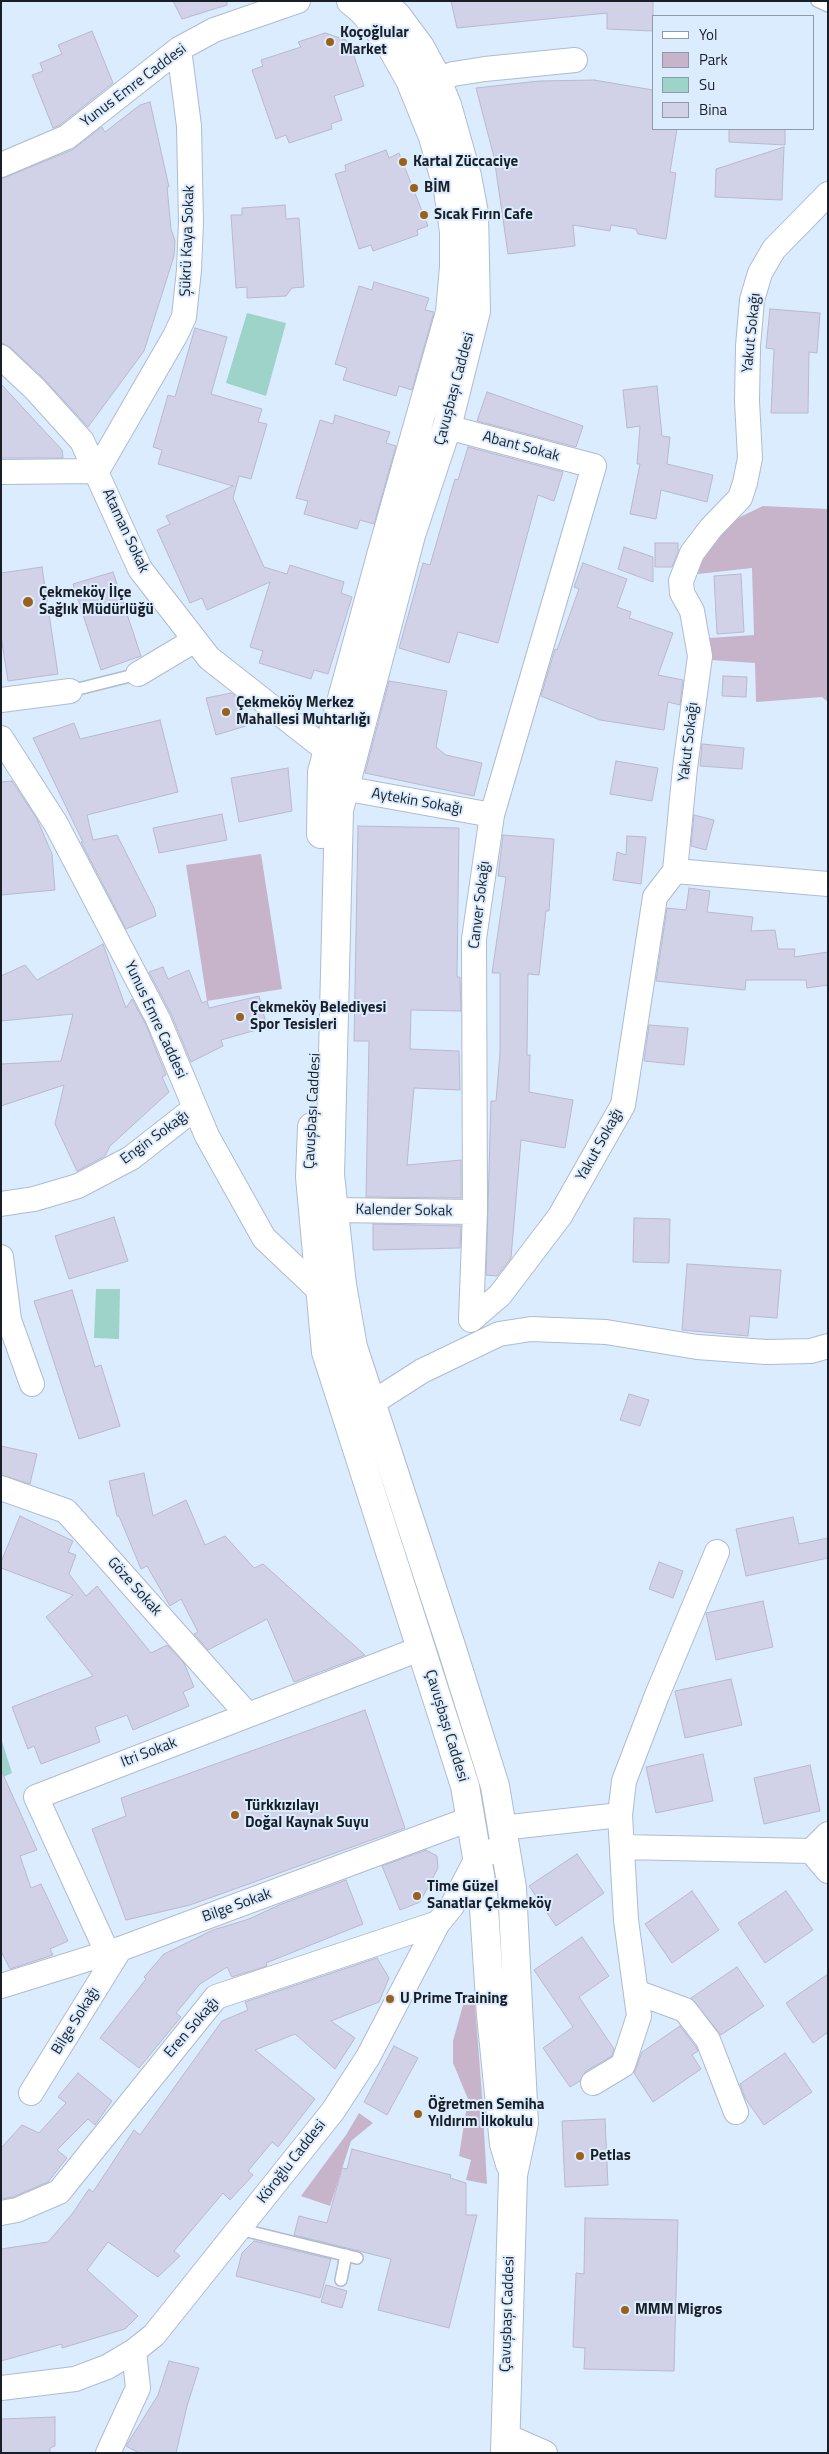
<!DOCTYPE html>
<meta charset="utf-8">
<style>
body{margin:0}
#map{position:relative;width:829px;height:2454px;overflow:hidden;background:#dcecff;font-family:"Titillium Web",sans-serif}
canvas{display:block}
.frame{position:absolute;inset:0;border:2px solid #191f26;pointer-events:none}
.legend{position:absolute;left:652px;top:15px;width:162px;height:115px;box-sizing:border-box;background:#dcecff;border:1px solid #8e9aa8;margin:0;padding:6px 9px;list-style:none;font-size:15px;color:#191f26}
.legend li{display:flex;align-items:center;gap:10px;height:25px}
.legend b{width:25px;border:1px solid #8e9aa8}
</style>
<div id="map">
<canvas width="829" height="2454"></canvas>
<div class="frame"></div>
<ul class="legend">
<li><b style="height:6px;background:#fff"></b>Yol</li>
<li><b style="height:14px;background:#c7b3ca"></b>Park</li>
<li><b style="height:14px;background:#9dd3c9"></b>Su</li>
<li><b style="height:14px;background:#d1d1e7"></b>Bina</li>
</ul>
</div>
<script>
const ctx = document.querySelector('canvas').getContext('2d');
ctx.lineJoin = 'round';
function paint(path, color) {
  ctx.fillStyle = color;
  ctx.fill(path, 'evenodd');
}
function poly(rows) {
  const path = new Path2D();
  for (const r of rows) {
    path.moveTo(r[0], r[1]);
    for (let i = 2; i < r.length; i += 2) path.lineTo(r[i], r[i + 1]);
  }
  return path;
}
function strokePath(path, color, width, dash) {
  ctx.strokeStyle = color;
  ctx.lineWidth = width;
  ctx.lineCap = dash ? 'butt' : 'round';
  ctx.setLineDash(dash || []);
  ctx.stroke(path);
}
function label(font, color, halo, rows, align = 'center') {
  ctx.font = font + ' "Titillium Web",sans-serif';
  ctx.lineWidth = 4;
  ctx.setLineDash([]);
  ctx.textBaseline = 'middle';
  ctx.strokeStyle = halo;
  ctx.fillStyle = color;
  for (const [text, x, y, turn = 0] of rows) {
    ctx.save();
    ctx.translate(x, y);
    ctx.rotate((+turn || 0) * Math.PI / 180);
    ctx.textAlign = isNaN(turn) ? turn : align;
    if (halo) ctx.strokeText(text, 0, 0);
    ctx.fillText(text, 0, 0);
    ctx.restore();
  }
}
const green = poly([
 [763,506,828,509,828,702,822,697,756,702,755,663,711,660,709,638,754,635,752,568,698,574,700,561,721,529,740,517],
 [261,854,282,989,207,1001,186,865],
 [475,2004,482,2096,487,2184,466,2180,471,2160,459,2156,468,2099,453,2063,453,2041,463,2005],
 [359,2113,373,2123,351,2141,330,2206,301,2196,346,2135]
]);
const water = poly([
 [247,313,286,323,266,396,226,383],
 [96,1289,120,1289,119,1339,94,1338],
 [1,1738,12,1773,1,1778]
]);
const building = poly([
 [173,1,227,1,227,5,182,19,173,1],
 [451,1,653,1,653,31,607,29,607,13,457,28,451,1],
 [92,31,113,83,60,125,53,128,32,75,43,71,40,63,62,54,58,45,92,31],
 [325,33,346,40,350,44,364,86,334,96,342,120,331,124,332,129,289,143,286,135,276,139,252,70,263,66,261,60,301,47,298,42,325,33],
 [594,80,653,90,653,129,677,129,670,172,676,173,666,239,638,234,636,229,611,225,610,231,573,225,575,246,508,254,494,157,476,88,539,81,594,80],
 [150,102,169,187,167,187,171,229,175,241,174,256,144,351,88,427,44,379,10,347,1,343,1,179,72,150,102,127,105,132,140,105,150,102],
 [729,129,785,129,785,145,729,142,729,129],
 [784,147,782,200,715,197,716,169,784,147],
 [386,150,389,158,399,153,428,226,417,230,418,235,373,251,371,245,359,249,335,174,346,171,345,165,386,150],
 [285,205,286,219,299,218,304,287,292,288,286,296,247,298,247,287,236,288,231,215,242,215,242,208,285,205],
 [374,282,429,298,425,310,434,312,412,390,399,386,396,396,343,380,347,368,335,364,359,286,372,290,374,282],
 [770,309,820,313,817,353,809,352,808,413,771,413,774,349,766,348,770,309],
 [195,328,227,337,211,394,262,409,258,422,267,424,251,479,239,476,233,498,264,567,287,574,290,565,344,582,341,593,352,597,328,674,314,670,311,679,259,663,263,651,250,647,270,582,207,610,202,598,190,603,157,530,170,524,166,516,233,486,158,464,162,450,153,447,168,395,175,397,195,328],
 [1,384,62,450,63,458,1,458,1,384],
 [657,386,662,436,670,437,667,464,713,475,707,502,661,490,656,519,630,514,640,464,637,464,640,426,627,428,623,390,657,386],
 [487,392,583,426,576,447,477,421,487,392],
 [335,415,390,432,386,443,396,446,374,524,360,520,357,529,304,514,308,501,296,498,320,420,333,424,335,415],
 [468,447,563,472,554,501,538,495,498,643,458,632,449,663,399,648,423,563,430,565,455,479,458,480,468,447],
 [655,543,678,543,678,552,672,567,655,567,655,543],
 [624,547,653,557,653,582,618,569,624,547],
 [583,563,627,579,617,607,631,612,629,618,673,633,658,675,683,680,680,705,668,702,664,730,600,720,541,696,555,649,557,650,579,589,574,587,583,563],
 [42,567,58,674,8,681,1,636,1,573,42,567],
 [113,572,141,656,101,670,73,584,113,572],
 [741,574,744,632,717,634,714,576,741,574],
 [723,676,747,677,746,697,722,696,723,676],
 [389,681,447,691,436,747,446,755,482,763,474,796,365,773,389,681],
 [231,693,239,699,246,726,216,735,206,698,231,693],
 [160,720,178,792,87,815,93,840,117,835,154,908,156,916,126,929,81,842,83,842,33,738,74,723,80,739,160,720],
 [702,744,744,748,742,769,700,766,702,744],
 [616,761,658,768,652,801,610,794,616,761],
 [288,768,292,811,239,822,231,778,288,768],
 [12,781,37,819,52,854,55,890,1,895,1,782,12,781],
 [222,814,227,840,159,853,153,828,222,814],
 [694,815,714,820,706,850,691,846,694,815],
 [358,826,459,828,457,977,460,977,461,1011,411,1010,410,1049,459,1051,460,1090,414,1088,407,1165,461,1160,461,1198,366,1197,369,1041,354,1041,358,826],
 [503,835,554,839,549,911,546,911,539,975,528,974,527,1055,530,1055,529,1092,573,1100,565,1148,521,1140,511,1258,497,1276,486,1275,491,1101,496,1101,500,1053,500,973,492,973,506,877,498,876,503,835],
 [627,836,646,837,641,884,613,880,617,852,626,855,627,836],
 [689,888,710,891,707,912,753,917,751,931,775,930,778,949,795,949,794,957,828,952,828,985,807,988,806,980,746,980,745,990,656,981,667,908,686,910,689,888],
 [103,944,126,1008,132,999,146,1025,166,1075,162,1077,169,1092,110,1146,105,1156,77,1171,55,1124,64,1085,1,1106,1,1064,61,1061,73,1014,1,1021,1,976,25,965,37,980,103,944],
 [163,967,168,979,189,970,202,1003,207,1001,209,1008,259,996,267,1027,221,1040,223,1046,191,1062,171,1014,149,972,163,967],
 [649,1025,688,1028,684,1065,644,1061,649,1025],
 [114,1217,128,1261,69,1279,55,1236,114,1217],
 [634,1218,670,1219,669,1263,633,1262,634,1218],
 [373,1224,461,1226,460,1248,373,1250,373,1224],
 [687,1264,781,1270,777,1318,750,1316,748,1336,682,1330,687,1264],
 [72,1290,95,1367,101,1365,120,1426,79,1439,34,1301,72,1290],
 [629,1394,649,1400,640,1426,620,1420,629,1394],
 [1,1446,37,1454,30,1484,1,1475,1,1446],
 [144,1473,153,1516,186,1500,205,1545,225,1536,254,1568,263,1564,365,1655,294,1682,267,1619,208,1650,194,1634,198,1632,181,1599,170,1606,147,1566,141,1569,119,1516,117,1516,109,1481,144,1473],
 [20,1516,73,1541,68,1552,76,1555,69,1574,86,1596,97,1586,151,1653,167,1645,184,1663,194,1687,183,1692,189,1706,133,1730,127,1715,95,1727,100,1742,41,1764,34,1746,28,1749,12,1707,93,1676,46,1617,73,1595,1,1568,1,1562,20,1516],
 [793,1517,799,1544,828,1538,828,1558,746,1576,736,1529,793,1517],
 [659,1562,683,1571,673,1598,649,1589,659,1562],
 [763,1601,773,1647,716,1660,706,1613,763,1601],
 [731,1679,742,1725,685,1738,675,1691,731,1679],
 [365,1710,405,1828,190,1905,126,1920,92,1829,126,1816,121,1798,365,1710],
 [703,1754,713,1801,656,1813,646,1767,703,1754],
 [810,1765,820,1811,764,1824,754,1778,810,1765],
 [1,1770,37,1850,20,1856,31,1888,41,1884,68,1941,50,1949,53,1955,10,1969,1,1951,1,1770],
 [426,1850,437,1856,438,1868,420,1902,400,1910,382,1866,426,1850],
 [577,1854,604,1893,556,1926,529,1886,577,1854],
 [346,1880,363,1924,266,1963,267,1966,232,1977,227,1967,200,1984,176,2013,181,2017,139,2068,100,2038,146,1979,144,1977,164,1954,213,1930,249,1919,279,1905,346,1880],
 [692,1891,719,1930,672,1963,645,1924,692,1891],
 [786,1891,813,1930,765,1963,738,1923,786,1891],
 [582,1937,609,1976,579,1997,614,2049,612,2056,586,2071,580,2081,570,2087,543,2048,573,2027,534,1970,582,1937],
 [377,1958,389,1978,379,2002,331,2021,355,2038,335,2069,295,2034,255,2050,315,2099,278,2147,272,2142,248,2171,253,2175,230,2200,223,2193,174,2251,180,2256,158,2277,108,2242,87,2270,138,2316,125,2329,62,2348,62,2344,1,2361,1,2249,48,2242,72,2214,89,2189,93,2192,134,2130,140,2135,222,2021,248,2010,245,2002,377,1958],
 [737,1967,764,2006,721,2035,691,1998,737,1967],
 [828,1974,828,2032,813,2043,786,2003,828,1974],
 [680,2026,696,2047,698,2051,692,2055,701,2069,653,2102,634,2073,642,2052,680,2026],
 [394,2046,418,2058,387,2115,364,2102,394,2046],
 [785,2053,812,2092,764,2125,745,2098,740,2084,785,2053],
 [78,2073,112,2101,95,2125,88,2119,57,2150,67,2158,48,2182,13,2197,1,2199,1,2148,22,2125,39,2133,66,2103,58,2097,78,2073],
 [605,2119,608,2185,565,2187,562,2121,605,2119],
 [352,2149,451,2175,450,2178,466,2183,466,2215,477,2215,449,2328,378,2310,391,2259,294,2235,299,2216,327,2223,342,2168,347,2169,352,2149],
 [585,2218,678,2220,674,2371,584,2369,585,2348,573,2347,576,2273,584,2274,585,2218],
 [254,2241,331,2259,320,2298,236,2276,242,2253,254,2241],
 [326,2285,347,2291,342,2308,321,2302,326,2285],
 [169,2361,199,2368,187,2406,176,2453,139,2453,126,2446,158,2395,169,2361],
 [55,2417,55,2446,50,2448,50,2453,1,2453,1,2419,55,2417]
]);
const service = poly([
 [817,1,828,6],
 [70,691,138,674],
 [239,2229,357,2258],
 [341,2280,346,2255]
]);
const minor = poly([
 [437,81,453,74,485,69,575,60],
 [1,165,67,137,179,49,214,30,298,1],
 [1,357,35,389,82,441,140,569,209,658,329,752,343,788,492,815],
 [447,427,594,466,492,815,474,939,475,1212,471,1320,500,1295,560,1216,623,1105,655,897,675,871,685,768,700,656,692,611,682,593,681,581,692,553,711,528,740,498,745,483,750,458,747,401,748,346,752,300,760,273,774,249,828,194],
 [1,472,97,471,175,336,184,317,189,270,191,222,189,126,179,49],
 [138,674,195,640],
 [1,700,70,691],
 [1,738,56,824,158,1019,207,1136,264,1238,320,1291],
 [675,871,828,884],
 [1,1204,34,1199,78,1186,131,1158,195,1108],
 [334,1210,475,1212],
 [1,1257,9,1320,1,1319],
 [9,1320,32,1384],
 [372,1403,422,1371,499,1334,531,1329,606,1332,697,1347,766,1352,811,1351,828,1346],
 [1,1488,66,1511,247,1714],
 [501,1828,620,1815],
 [622,1847,811,1851,828,1871],
 [811,1851,828,1834],
 [107,1952,36,1797,422,1648],
 [1,1986,120,1949,470,1819],
 [636,1992,685,2010,708,2040,736,2112],
 [593,2083,623,2065,639,2016,626,1920,620,1815,624,1781,657,1695,717,1552],
 [31,2093,120,1949],
 [1,2213,17,2210,59,2192,216,1997,438,1923],
 [1,2388,75,2379,107,2367,134,2351,154,2335,333,2111,368,2057,438,1923,452,1906,477,1858,504,1846],
 [504,2435,545,2453],
 [108,2453,138,2388,134,2351]
]);
const secondary = poly([
 [380,1,397,16,420,47,433,71,447,105,467,176,474,213,476,311,447,427,411,535,339,810,330,1175,342,1285,353,1347,452,1649,495,1786,512,1888,524,2123,513,2175,505,2453],
 [321,834,322,772,382,552,450,312,454,267,454,232,448,190,433,137,410,80,388,41,363,11,351,1],
 [312,1127,310,1177,326,1352,465,1786,483,1893,491,2015,504,2144,510,2164]
]);
const markers = [
 [330,42,5,"#99611c"],
 [403,162,5,"#99611c"],
 [414,188,5,"#99611c"],
 [424,215,5,"#99611c"],
 [28,602,6,"#99611c"],
 [226,712,5,"#99611c"],
 [240,1017,5,"#99611c"],
 [235,1815,5,"#99611c"],
 [417,1896,5,"#99611c"],
 [390,1999,5,"#99611c"],
 [418,2114,5,"#99611c"],
 [580,2156,5,"#99611c"],
 [625,2310,5,"#99611c"]
];
const poiNames = [
 ["Koçoğlular",340,33],
 ["Market",340,50],
 ["Kartal Züccaciye",413,162],
 ["BİM",424,188],
 ["Sıcak Fırın Cafe",434,215],
 ["Çekmeköy İlçe",39,593],
 ["Sağlık Müdürlüğü",39,610],
 ["Çekmeköy Merkez",236,703],
 ["Mahallesi Muhtarlığı",236,720],
 ["Çekmeköy Belediyesi",250,1008],
 ["Spor Tesisleri",250,1025],
 ["Türkkızılayı",245,1806],
 ["Doğal Kaynak Suyu",245,1823],
 ["Time Güzel",427,1887],
 ["Sanatlar Çekmeköy",427,1904],
 ["U Prime Training",400,1999],
 ["Öğretmen Semiha",428,2105],
 ["Yıldırım İlkokulu",428,2122],
 ["Petlas",590,2156],
 ["MMM Migros",635,2310]
];
const streetNames = [
 ["Yunus Emre Caddesi",134,86,-37],
 ["Şükrü Kaya Sokak",188,241,-88],
 ["Yakut Sokağı",752,333,-84],
 ["Çavuşbaşı Caddesi",455,389,-75],
 ["Abant Sokak",521,447,15],
 ["Ataman Sokak",125,531,65],
 ["Yakut Sokağı",689,742,-83],
 ["Aytekin Sokağı",417,802,10],
 ["Canver Sokağı",480,905,-83],
 ["Yunus Emre Caddesi",155,1020,65],
 ["Çavuşbaşı Caddesi",313,1111,-87],
 ["Engin Sokağı",155,1138,-36],
 ["Yakut Sokağı",600,1145,-61],
 ["Kalender Sokak",404,1211,1],
 ["Göze Sokak",134,1587,48],
 ["Çavuşbaşı Caddesi",446,1726,73],
 ["Itri Sokak",149,1753,-21],
 ["Bilge Sokak",237,1906,-20],
 ["Bilge Sokağı",76,2021,-58],
 ["Eren Sokağı",192,2028,-49],
 ["Köroğlu Caddesi",292,2162,-52],
 ["Çavuşbaşı Caddesi",508,2314,-88]
];
paint(green, '#c7b3ca');
paint(water, '#9dd3c9');
paint(building, '#d1d1e7');
strokePath(building, '#b9b8cf', 1);
strokePath(service, '#adbccf', 14);
strokePath(minor, '#adbccf', 26);
strokePath(secondary, '#adbccf', 30);
strokePath(service, '#fff', 11);
strokePath(minor, '#fff', 24);
strokePath(secondary, '#fff', 28);
for (const [x, y, r, color] of markers) {
  const dot = new Path2D();
  dot.arc(x, y, r, 0, 2 * Math.PI);
  ctx.fillStyle = color;
  ctx.fill(dot);
  strokePath(dot, '#dcecff', 2);
}
label('bold 15px', '#191f26', '#dcecff', poiNames, 'left');
label('15px', '#191f26', '#dcecff', streetNames);
</script>
